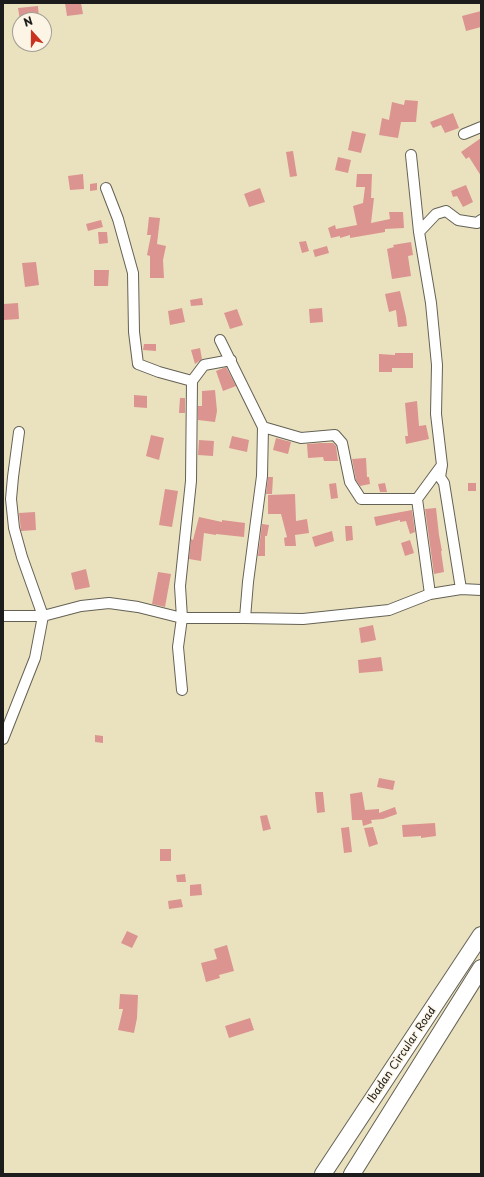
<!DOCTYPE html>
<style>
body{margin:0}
#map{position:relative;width:484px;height:1177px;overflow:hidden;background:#eae2be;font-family:"Playpen Sans",sans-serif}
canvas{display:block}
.frame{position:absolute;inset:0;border:4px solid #1c1c1c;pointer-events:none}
.north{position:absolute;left:12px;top:12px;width:40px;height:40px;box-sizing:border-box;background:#fcf5e5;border:1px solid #a29e95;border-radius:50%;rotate:339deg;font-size:11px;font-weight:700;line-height:16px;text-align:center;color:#1c1c1c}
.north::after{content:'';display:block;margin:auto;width:14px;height:18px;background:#c8321e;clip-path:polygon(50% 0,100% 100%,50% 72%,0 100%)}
</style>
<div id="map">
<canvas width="484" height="1177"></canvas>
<div class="frame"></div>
<div class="north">N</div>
</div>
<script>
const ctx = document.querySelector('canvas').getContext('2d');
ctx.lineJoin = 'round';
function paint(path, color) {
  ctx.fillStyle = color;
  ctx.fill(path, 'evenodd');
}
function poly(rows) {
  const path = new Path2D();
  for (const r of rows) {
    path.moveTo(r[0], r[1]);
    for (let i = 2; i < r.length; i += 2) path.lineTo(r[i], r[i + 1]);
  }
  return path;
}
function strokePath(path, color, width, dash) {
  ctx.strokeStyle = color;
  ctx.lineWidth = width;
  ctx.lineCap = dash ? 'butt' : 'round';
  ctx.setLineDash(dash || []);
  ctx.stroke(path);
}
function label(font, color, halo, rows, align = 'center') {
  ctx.font = font + ' "Playpen Sans",sans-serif';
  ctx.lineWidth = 3;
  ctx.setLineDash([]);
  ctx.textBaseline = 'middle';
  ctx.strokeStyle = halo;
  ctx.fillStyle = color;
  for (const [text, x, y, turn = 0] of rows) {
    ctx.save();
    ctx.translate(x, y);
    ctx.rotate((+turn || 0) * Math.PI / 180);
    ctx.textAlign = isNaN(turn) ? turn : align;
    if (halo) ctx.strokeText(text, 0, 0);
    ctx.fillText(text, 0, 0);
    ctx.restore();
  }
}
const building = poly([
 [65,3,81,3,83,14,67,16],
 [38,6,39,18,28,19,28,20,20,20,18,8],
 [481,11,481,27,466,31,462,16],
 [405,100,418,101,416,122,401,122,398,138,379,135,382,118,389,120,392,102,404,105],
 [453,113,459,128,445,133,441,125,433,128,430,122],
 [352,131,366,134,361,153,348,150],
 [481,138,481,176,469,157,466,159,461,152],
 [293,151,297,176,290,177,286,152],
 [338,157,351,160,348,173,335,170],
 [83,174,84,189,70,190,68,176],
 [357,174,372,174,371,198,374,198,371,223,390,219,389,212,403,212,404,228,385,229,385,232,350,238,350,235,340,238,340,236,331,238,328,228,335,225,336,229,357,225,353,206,363,203,365,187,356,187],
 [97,183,97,190,90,191,90,184],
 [466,185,473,202,463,207,457,196,453,197,451,191],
 [260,188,265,202,249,207,244,194],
 [149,217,160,218,157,244,166,246,163,260,164,278,150,278,150,256,147,255,151,235,147,235],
 [101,220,103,227,88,231,86,224],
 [98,232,107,232,108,243,99,244],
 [306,241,309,251,302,253,299,242],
 [411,242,413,255,408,256,411,276,392,279,387,249,394,247,393,245],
 [327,246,329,253,315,257,313,250],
 [36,262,39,285,25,287,22,263],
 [94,270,109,270,108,286,94,286],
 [400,291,406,317,407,326,398,327,396,310,389,312,385,294],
 [202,298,203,305,191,306,190,300],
 [18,303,19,319,4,320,4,304],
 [182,308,185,322,170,325,168,311],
 [322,308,323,322,310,323,309,309],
 [237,309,243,325,230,329,224,313],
 [144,344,156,344,156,351,143,350],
 [200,348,202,359,195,364,191,350],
 [395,353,413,353,413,368,392,368,392,372,379,372,379,354,395,355],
 [226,367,236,386,223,391,216,371],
 [215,390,217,411,215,422,198,420,198,406,202,406,202,391],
 [134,395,147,396,147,408,134,407],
 [180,398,185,398,185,413,179,413],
 [417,401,419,426,426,425,429,439,406,444,405,436,408,436,405,403],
 [151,435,164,438,159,460,146,456],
 [232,436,249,440,247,452,229,448],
 [276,438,291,442,288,454,273,450],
 [199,440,214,441,213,456,198,455],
 [321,443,333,443,336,446,338,461,324,461,323,457,308,458,307,444],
 [366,458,367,477,369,477,370,484,360,486,356,480,352,459],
 [268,477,273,477,272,494,266,494],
 [336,483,338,498,331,499,329,484],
 [385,483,387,492,380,492,378,484],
 [468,483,476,483,476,491,468,491],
 [165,489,178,491,172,527,159,525],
 [295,494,296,521,307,519,309,533,295,535,296,546,285,546,284,538,287,537,281,514,268,514,268,495],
 [436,508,439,535,442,551,441,551,444,572,434,574,425,509],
 [412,510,415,532,410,534,406,521,400,522,400,520,376,526,374,517],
 [35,512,36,530,21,531,19,513],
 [199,517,222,522,222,520,245,523,244,537,216,534,216,535,204,533,201,561,189,559,191,539,193,540],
 [262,524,269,525,267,536,265,536,265,556,258,556],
 [345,526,352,526,353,540,346,541],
 [332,531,334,541,315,547,312,537],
 [410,540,414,553,405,556,401,543],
 [86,569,90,587,75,590,71,573],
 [158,572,171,574,165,607,152,604],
 [373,625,376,640,361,643,359,628],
 [381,657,383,671,359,673,358,660],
 [95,735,103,736,103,743,95,742],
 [379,778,395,781,393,790,377,787],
 [315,792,323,792,325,812,317,813],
 [362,792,365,810,379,809,379,813,395,807,397,814,383,819,371,820,372,823,363,826,362,820,352,820,350,794],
 [267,815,271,829,263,831,260,816],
 [435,823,436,836,421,838,421,836,403,837,402,825],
 [349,827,352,852,344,853,341,828],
 [373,827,378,844,369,847,364,828],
 [160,849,171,849,171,861,160,861],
 [185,874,186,882,177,882,176,875],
 [201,884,202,895,190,896,190,885],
 [181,899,183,907,169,909,168,901],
 [127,931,138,936,132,948,121,943],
 [227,945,234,971,219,975,220,978,206,982,201,963,217,959,214,949],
 [120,994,138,995,137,1018,134,1033,118,1030,123,1009,119,1009],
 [250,1018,254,1030,229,1038,225,1026]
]);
const minor = poly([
 [464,134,481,127],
 [411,155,419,232,431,303,437,365,436,414,442,465,417,499,430,594],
 [106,188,118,219,133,273,134,332,138,364,159,372,192,381],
 [419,232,436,214,446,211,458,220,477,223,481,220],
 [220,340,263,427,262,476,248,582,245,618,303,619,389,610,430,594,461,589,481,590],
 [231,360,204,365,192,381,191,481,180,586,182,618,245,618],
 [263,427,301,438,335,435,342,443,350,482,361,499,417,499],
 [442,465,440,477,444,483,461,589],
 [3,616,43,616,81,606,109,603,138,607,182,618,178,647,182,690],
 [3,739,35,658,43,616,22,557,14,528,11,499,13,477,19,432]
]);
const trunk = poly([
 [323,1174,481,935],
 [352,1174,481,968]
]);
const streetNames = [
 ["Ibadan Circular Road",402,1055,-56]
];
paint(building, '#db9490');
strokePath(minor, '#646155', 12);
strokePath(trunk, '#646155', 18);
strokePath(minor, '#fff', 10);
strokePath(trunk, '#fff', 16);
label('11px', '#1c1c1c', '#fcf5e5', streetNames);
</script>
